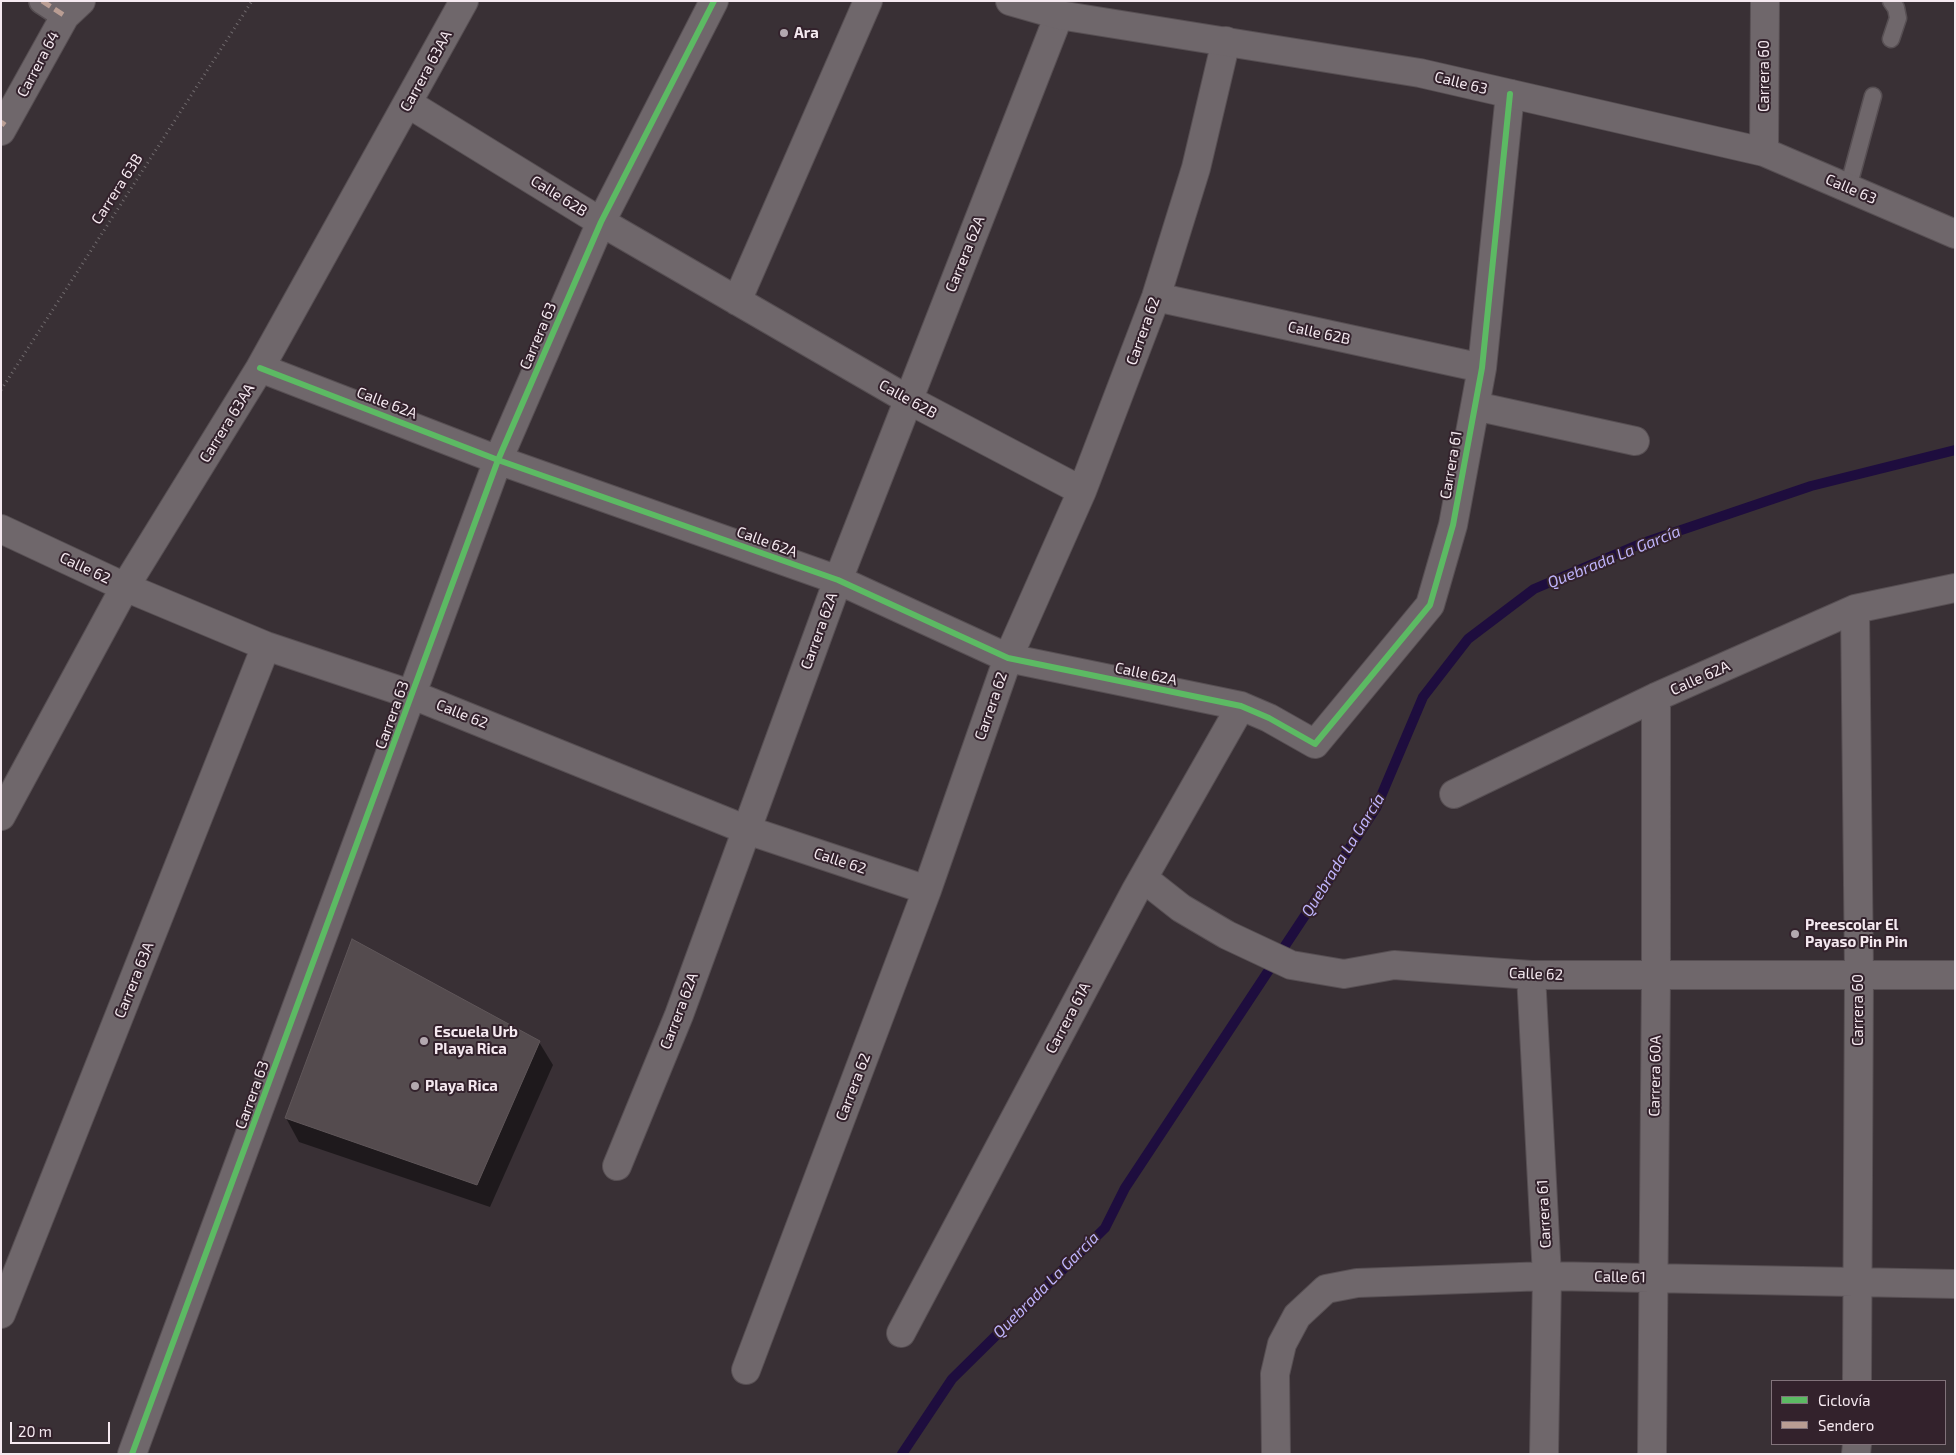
<!DOCTYPE html>
<meta charset="utf-8">
<style>
body{margin:0}
#map{position:relative;width:1956px;height:1455px;overflow:hidden;background:#393035;font-family:"Exo 2",sans-serif}
canvas{display:block}
.frame{position:absolute;inset:0;border:2px solid #f5e9f0;pointer-events:none}
.legend{position:absolute;left:1771px;top:1380px;width:175px;height:65px;box-sizing:border-box;background:#33222c;border:1px solid #81727a;margin:0;padding:6px 9px;list-style:none;font-size:15px;color:#f5e9f0}
.legend li{display:flex;align-items:center;gap:10px;height:25px}
.legend b{width:25px;border:1px solid #81727a}
.scale{position:absolute;left:10px;top:1422px;width:100px;height:22px;box-sizing:border-box;border:2px solid #f5e9f0;border-top:0;padding-left:6px;font-size:15px;line-height:18px;white-space:nowrap;color:#f5e9f0;-webkit-text-stroke:4px #33222c;paint-order:stroke}
</style>
<div id="map">
<canvas width="1956" height="1455"></canvas>
<div class="frame"></div>
<ul class="legend">
<li><b style="height:6px;background:#5cba63"></b>Ciclovía</li>
<li><b style="height:6px;background:#b99d93"></b>Sendero</li>
</ul>
<div class="scale">20 m</div>
</div>
<script>
const ctx = document.querySelector('canvas').getContext('2d');
ctx.lineJoin = 'round';
function paint(path, color) {
  ctx.fillStyle = color;
  ctx.fill(path, 'evenodd');
}
function poly(rows) {
  const path = new Path2D();
  for (const r of rows) {
    path.moveTo(r[0], r[1]);
    for (let i = 2; i < r.length; i += 2) path.lineTo(r[i], r[i + 1]);
  }
  return path;
}
function strokePath(path, color, width, dash) {
  ctx.strokeStyle = color;
  ctx.lineWidth = width;
  ctx.lineCap = dash ? 'butt' : 'round';
  ctx.setLineDash(dash || []);
  ctx.stroke(path);
}
function label(font, color, halo, rows, align = 'center') {
  ctx.font = font + ' "Exo 2",sans-serif';
  ctx.lineWidth = 4;
  ctx.setLineDash([]);
  ctx.textBaseline = 'middle';
  ctx.strokeStyle = halo;
  ctx.fillStyle = color;
  for (const [text, x, y, turn = 0] of rows) {
    ctx.save();
    ctx.translate(x, y);
    ctx.rotate((+turn || 0) * Math.PI / 180);
    ctx.textAlign = isNaN(turn) ? turn : align;
    if (halo) ctx.strokeText(text, 0, 0);
    ctx.fillText(text, 0, 0);
    ctx.restore();
  }
}
const shadow = poly([
 [352,941,539,1042,553,1065,490,1207,299,1142,286,1118]
]);
const stream = poly([
 [902,1454,952,1379,1105,1228,1125,1188,1376,808,1423,697,1468,639,1534,589,1640,544,1811,486,1955,450]
]);
const building = poly([
 [352,939,540,1041,477,1185,285,1118,352,939]
]);
const path = poly([
 [1,390,252,1]
]);
const service = poly([
 [1891,1,1896,8,1898,18,1891,39],
 [1848,188,1873,96]
]);
const pedestrian = poly([
 [42,1,65,16]
]);
const minor = poly([
 [409,104,601,222,907,399,1082,491],
 [1,131,65,16,81,1],
 [1156,297,1482,368],
 [737,301,868,1],
 [260,368,498,460,838,580,1008,658,1241,706,1269,718,1315,744,1430,605,1453,525,1482,368,1510,94],
 [1475,406,1635,441],
 [1,529,125,587,266,646,413,695,747,830,927,890],
 [1855,609,1859,974,1857,1381],
 [1454,794,1656,697,1855,609,1955,588],
 [1,816,125,587,260,368,464,1],
 [1143,878,1181,908,1227,935,1291,965,1344,974,1394,965,1531,975,1955,975],
 [1531,975,1547,1276,1544,1454],
 [617,1166,679,1015,838,580,1059,15],
 [1,1314,266,646],
 [901,1333,1135,892,1241,706],
 [746,1370,927,890,1008,658,1082,491,1156,297,1196,168,1226,41],
 [132,1454,498,460,601,222,714,1],
 [1276,1454,1275,1374,1282,1344,1297,1316,1326,1289,1357,1283,1547,1276,1955,1284],
 [1652,1454,1656,975,1656,697],
 [1856,1454,1857,1444]
]);
const tertiary = poly([
 [1010,1,1059,15,1420,73,1764,152,1955,234],
 [1764,152,1765,1]
]);
const quiet = poly([
 [42,1,65,16],
 [1,122,5,125]
]);
const cycleway = poly([
 [260,368,498,460,838,580,1008,658,1241,706,1269,718,1315,744,1430,605,1453,525,1482,368,1510,94],
 [132,1454,498,460,601,222,714,1]
]);
const markers = [
 [784,33,5,"#b3a8af"],
 [1795,934,5,"#b3a8af"],
 [424,1041,5,"#b3a8af"],
 [415,1086,5,"#b3a8af"]
];
const poiNames = [
 ["Ara",794,33],
 ["Preescolar El",1805,925],
 ["Payaso Pin Pin",1805,942],
 ["Escuela Urb",434,1032],
 ["Playa Rica",434,1049],
 ["Playa Rica",425,1086]
];
const streetNames = [
 ["Carrera 64",38,64,-62],
 ["Carrera 63AA",426,71,-61],
 ["Carrera 60",1764,76,-90],
 ["Calle 63",1461,83,14],
 ["Carrera 63B",117,189,-57],
 ["Calle 63",1851,189,23],
 ["Calle 62B",559,196,32],
 ["Carrera 62A",965,254,-68],
 ["Carrera 62",1143,331,-70],
 ["Calle 62B",1319,333,12],
 ["Carrera 63",538,336,-67],
 ["Calle 62B",908,399,29],
 ["Calle 62A",387,403,21],
 ["Carrera 63AA",227,423,-58],
 ["Carrera 61",1451,465,-80],
 ["Calle 62A",767,542,20],
 ["Calle 62",85,568,25],
 ["Carrera 62A",819,631,-70],
 ["Calle 62A",1146,674,12],
 ["Calle 62A",1700,678,-24],
 ["Carrera 62",991,706,-71],
 ["Calle 62",462,714,22],
 ["Carrera 63",392,715,-70],
 ["Calle 62",840,861,18],
 ["Calle 62",1536,974,2],
 ["Carrera 63A",134,980,-68],
 ["Carrera 60",1858,1010,-90],
 ["Carrera 62A",679,1011,-69],
 ["Carrera 61A",1068,1018,-62],
 ["Carrera 60A",1655,1076,-89],
 ["Carrera 62",853,1087,-69],
 ["Carrera 63",252,1095,-70],
 ["Carrera 61",1544,1214,-93],
 ["Calle 61",1620,1277,1]
];
const waterNames = [
 ["Quebrada La García",1614,557,-22],
 ["Quebrada La García",1343,855,-58],
 ["Quebrada La García",1046,1285,-45]
];
paint(shadow, '#0007');
strokePath(stream, '#1e0d3e', 10);
paint(building, '#544b4e');
strokePath(building, '#5f5659', 1);
strokePath(service, '#574f53', 19);
strokePath(pedestrian, '#574f53', 28);
strokePath(minor, '#574f53', 30);
strokePath(tertiary, '#574f53', 30);
strokePath(path, '#716b6e', 3, [1, 4]);
strokePath(service, '#6f676b', 16);
strokePath(pedestrian, '#6f676b', 25);
strokePath(minor, '#6f676b', 28);
strokePath(tertiary, '#6f676b', 28);
strokePath(quiet, '#b99d93', 5, [10, 5]);
strokePath(cycleway, '#5cba63', 6);
for (const [x, y, r, color] of markers) {
  const dot = new Path2D();
  dot.arc(x, y, r, 0, 2 * Math.PI);
  ctx.fillStyle = color;
  ctx.fill(dot);
  strokePath(dot, '#33222c', 2);
}
label('bold 15px', '#f5e9f0', '#33222c', poiNames, 'left');
label('15px', '#f5e9f0', '#33222c', streetNames);
label('italic 16px', '#beb3fa', '#33222c', waterNames);
</script>
